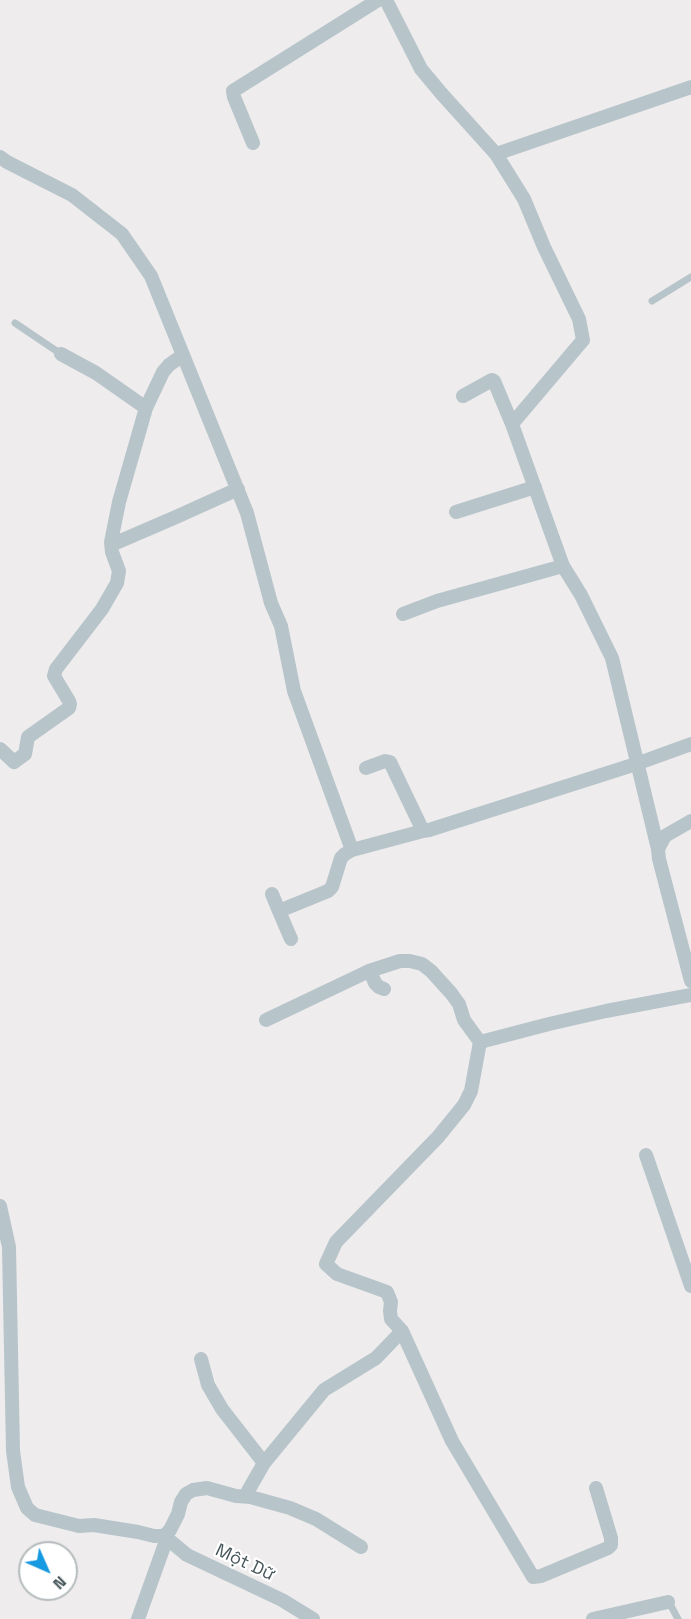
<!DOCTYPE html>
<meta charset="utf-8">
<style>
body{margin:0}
#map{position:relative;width:691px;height:1619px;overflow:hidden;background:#efeced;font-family:"Space Grotesk",sans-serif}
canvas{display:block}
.north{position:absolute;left:18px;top:1541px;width:60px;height:60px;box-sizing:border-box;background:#fff;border:2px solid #b5bbbd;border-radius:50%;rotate:135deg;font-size:16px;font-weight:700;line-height:24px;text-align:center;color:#45555a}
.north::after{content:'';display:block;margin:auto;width:21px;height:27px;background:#1599e0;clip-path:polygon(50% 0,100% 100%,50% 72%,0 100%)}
</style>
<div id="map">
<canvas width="691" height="1619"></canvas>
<div class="north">N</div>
</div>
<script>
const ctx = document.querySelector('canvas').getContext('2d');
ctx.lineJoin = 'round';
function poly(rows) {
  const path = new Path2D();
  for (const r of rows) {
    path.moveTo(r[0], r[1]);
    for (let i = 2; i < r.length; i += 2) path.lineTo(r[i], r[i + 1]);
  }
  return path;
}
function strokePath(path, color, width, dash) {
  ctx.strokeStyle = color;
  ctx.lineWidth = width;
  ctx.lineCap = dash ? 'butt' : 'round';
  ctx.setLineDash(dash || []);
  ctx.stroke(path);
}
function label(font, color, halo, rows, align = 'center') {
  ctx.font = font + ' "Space Grotesk",sans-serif';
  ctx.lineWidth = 4.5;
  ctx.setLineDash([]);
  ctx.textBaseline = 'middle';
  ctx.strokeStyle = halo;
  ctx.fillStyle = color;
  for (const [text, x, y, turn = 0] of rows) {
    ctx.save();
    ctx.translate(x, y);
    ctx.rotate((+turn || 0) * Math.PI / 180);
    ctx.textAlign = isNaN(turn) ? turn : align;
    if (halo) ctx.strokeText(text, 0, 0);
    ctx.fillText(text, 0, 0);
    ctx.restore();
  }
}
const lane = poly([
 [652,301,691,277],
 [15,323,61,354],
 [668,1602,671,1606,678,1619]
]);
const street = poly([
 [386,0,421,69,441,93,496,154,524,199,544,247,579,319,583,340,512,424,563,566,581,595,612,658,658,849],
 [253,143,234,97,233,91,378,0],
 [496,154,691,87],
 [0,157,7,162,72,195,122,234,151,276,247,513,271,603,281,626,294,691,352,850],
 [61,354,96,373,146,408],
 [463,396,492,380,494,381,512,424],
 [456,512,535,487],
 [118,542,176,517,238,489],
 [403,614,437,601,563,566],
 [0,749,14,762,25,754,28,737,69,708,70,704,69,701,54,676,56,669,102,609,117,583,119,571,112,552,111,542,119,502,146,408,163,372,169,365,183,355],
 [366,768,385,761,390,762,423,831,429,830,636,764,691,744],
 [691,821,665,836,658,849,659,859,691,981],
 [272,894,279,911],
 [291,939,279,911,328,891,332,887,341,858,345,854,352,850,423,831],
 [370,971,375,983,379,987,384,989],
 [266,1020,369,971,400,961,410,961,422,964,431,971,451,993,459,1004,464,1020,480,1042],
 [646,1155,691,1286],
 [0,1206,9,1247,13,1451,18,1487,27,1508,35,1515,79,1526,94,1525,138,1532,154,1536,164,1536,170,1530,178,1514,181,1502,186,1494,193,1490,207,1488,236,1496,251,1497],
 [201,1359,208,1385,222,1409,264,1463],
 [596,1488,611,1538,611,1545,608,1548,541,1576,533,1577,452,1441,402,1331,391,1319,390,1311,391,1302,387,1292,337,1274,326,1264,336,1242,438,1137,464,1105,471,1091,480,1042,549,1024,606,1011,691,995],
 [164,1536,187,1555,282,1600,313,1619],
 [361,1547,316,1519,290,1508,254,1498,251,1497,248,1491,264,1463,324,1390,376,1358,402,1331],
 [138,1619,167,1538],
 [593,1619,668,1602]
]);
const streetNames = [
 ["Một Dữ",245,1563,25]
];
strokePath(lane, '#b7c5ca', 7);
strokePath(street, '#b7c5ca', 14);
label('18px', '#45555a', '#fff', streetNames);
</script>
